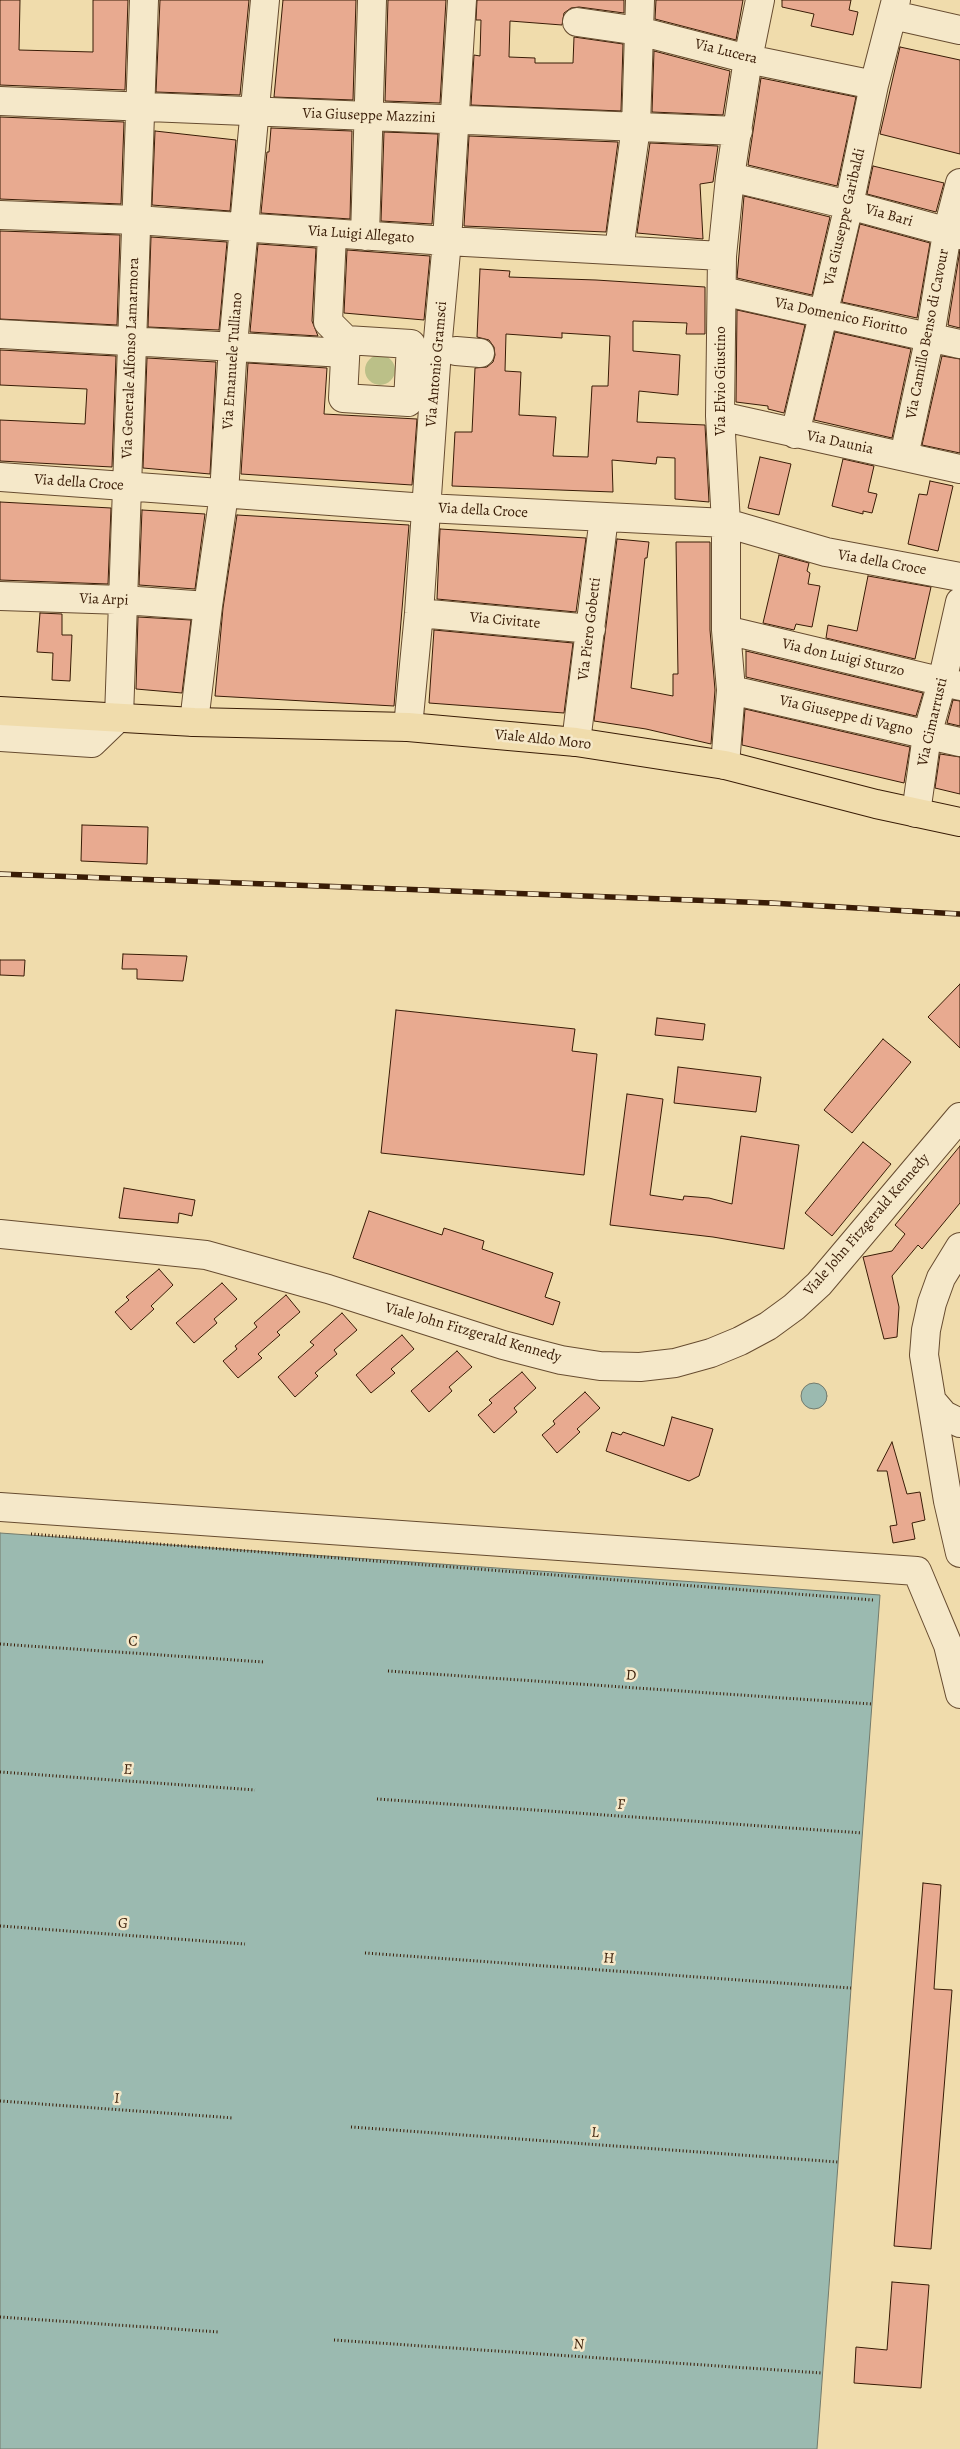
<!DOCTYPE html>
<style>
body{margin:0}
canvas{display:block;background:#f0dcac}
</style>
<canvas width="960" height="2449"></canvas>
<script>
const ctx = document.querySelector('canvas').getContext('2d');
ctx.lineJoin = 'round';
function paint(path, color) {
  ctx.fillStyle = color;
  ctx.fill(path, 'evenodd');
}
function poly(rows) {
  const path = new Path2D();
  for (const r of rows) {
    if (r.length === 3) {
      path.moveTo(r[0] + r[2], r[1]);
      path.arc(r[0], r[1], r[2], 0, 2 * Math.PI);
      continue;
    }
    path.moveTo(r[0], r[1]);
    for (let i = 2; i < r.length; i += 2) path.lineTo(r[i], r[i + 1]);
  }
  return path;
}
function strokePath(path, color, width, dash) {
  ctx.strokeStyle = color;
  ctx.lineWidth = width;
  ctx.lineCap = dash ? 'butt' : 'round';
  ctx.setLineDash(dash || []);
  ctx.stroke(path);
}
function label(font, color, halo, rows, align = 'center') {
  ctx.font = font + ' Alegreya,serif';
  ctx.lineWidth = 5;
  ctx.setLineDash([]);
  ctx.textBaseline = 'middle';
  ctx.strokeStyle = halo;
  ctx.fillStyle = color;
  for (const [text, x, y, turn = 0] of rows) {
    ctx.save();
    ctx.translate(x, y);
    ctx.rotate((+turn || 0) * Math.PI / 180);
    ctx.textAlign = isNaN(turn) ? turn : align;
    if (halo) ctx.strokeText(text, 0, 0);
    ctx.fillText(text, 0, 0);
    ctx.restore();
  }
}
const green = poly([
 [380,370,15]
]);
const water = poly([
 [814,1396,13],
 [0,1533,880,1595,817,2449,0,2449,0,1533]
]);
const building = poly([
 [0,0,20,0,19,50,93,52,93,0,128,0,125,90,0,85,0,0],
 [160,0,249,0,240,95,156,92,160,0],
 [283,0,356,0,353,100,274,97,283,0],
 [388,0,446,0,440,103,385,101,388,0],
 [477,0,624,0,624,13,579,7,571,8,564,13,562,25,510,21,509,57,535,58,535,63,573,63,574,37,623,44,621,111,471,105,474,55,480,56,481,20,476,20,477,0],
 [656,0,743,0,736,40,655,19,656,0],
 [782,0,851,0,849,10,858,12,853,35,811,26,814,14,782,7,782,0],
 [900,47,960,60,960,154,880,134,900,47],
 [654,51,730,71,723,115,652,112,654,51],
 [761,78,856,97,837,186,748,165,761,78],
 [0,117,124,122,121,204,0,199,0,117],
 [271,128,352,131,350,219,261,213,267,152,269,152,271,128],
 [155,131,236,140,230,211,152,205,155,131],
 [384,132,438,134,432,224,381,221,384,132],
 [469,136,618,142,606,232,464,226,469,136],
 [650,143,718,146,713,182,700,184,703,239,637,233,650,143],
 [873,166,944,183,936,212,867,194,873,166],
 [744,196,830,217,812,295,737,278,744,196],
 [860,224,930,243,917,318,842,302,860,224],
 [0,231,120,235,117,325,0,319,0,231],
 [151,237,227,242,219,330,148,327,151,237],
 [258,244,316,248,312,321,318,336,250,332,258,244],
 [347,250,430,256,424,320,344,313,347,250],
 [960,250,960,328,948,325,960,250],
 [480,269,510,271,509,277,596,280,705,287,705,334,686,334,687,323,633,321,633,351,680,355,678,395,639,391,637,422,705,425,709,502,675,499,675,458,657,457,656,464,612,460,613,492,452,486,455,432,472,432,475,368,487,367,493,362,495,355,494,347,489,340,477,337,480,269],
 [562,333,610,336,608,386,592,386,588,457,553,456,556,417,519,415,521,372,505,371,506,334,562,338,562,333],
 [737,310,805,325,784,413,768,409,768,406,736,402,737,310],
 [835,332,911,349,892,438,814,420,835,332],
 [0,350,116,356,112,467,0,461,0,420,85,424,87,389,0,385,0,350],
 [942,356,960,359,960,453,922,445,942,356],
 [147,358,216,362,210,474,143,468,147,358],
 [248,363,327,368,324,414,417,419,412,485,241,474,248,363],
 [760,457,791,464,779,515,748,508,760,457],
 [843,459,874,466,868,492,877,494,872,513,863,511,863,514,832,506,843,459],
 [930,481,953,486,938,551,908,544,919,494,927,495,930,481],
 [0,502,111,508,108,584,0,580,0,502],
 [142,510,205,514,195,589,139,585,142,510],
 [237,515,409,525,394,706,215,696,223,608,237,515],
 [440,529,586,538,576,612,437,599,440,529],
 [617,539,649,542,647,558,645,558,631,688,673,696,673,674,678,674,676,542,710,542,710,630,715,690,711,744,646,729,594,721,617,539],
 [779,555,809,563,807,571,810,573,808,584,820,586,812,627,796,624,794,630,763,623,779,555],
 [868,576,931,587,915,659,826,638,828,625,857,631,868,576],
 [40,613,62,614,62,635,72,635,70,681,52,680,53,653,37,652,40,613],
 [138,617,191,620,182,693,136,689,138,617],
 [434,630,573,643,564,713,429,703,434,630],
 [746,651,923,693,916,716,746,677,746,651],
 [953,700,960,701,960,726,947,723,953,700],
 [745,709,910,747,904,783,742,745,745,709],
 [940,754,960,757,960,794,935,788,940,754],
 [82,825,148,827,147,864,81,861,82,825],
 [123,954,187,956,183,981,137,979,137,969,122,969,123,954],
 [0,960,25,960,24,976,0,975,0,960],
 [960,984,960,1048,928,1017,960,984],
 [396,1010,575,1029,572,1051,597,1054,584,1175,381,1153,396,1010],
 [657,1018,705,1024,703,1040,655,1035,657,1018],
 [883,1039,911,1062,852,1133,824,1110,883,1039],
 [678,1067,761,1077,756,1112,674,1103,678,1067],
 [627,1094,663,1099,650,1195,683,1200,684,1196,709,1198,732,1204,741,1136,799,1145,784,1249,713,1237,610,1225,627,1094],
 [863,1142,891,1164,832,1236,805,1213,863,1142],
 [960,1146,960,1203,922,1249,918,1245,892,1276,899,1307,897,1337,884,1339,863,1257,892,1251,905,1234,895,1225,960,1146],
 [124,1188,195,1200,192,1216,179,1213,178,1223,119,1218,124,1188],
 [369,1211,442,1235,444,1228,484,1241,482,1249,553,1273,545,1297,560,1302,553,1325,353,1258,369,1211],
 [159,1269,173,1285,151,1306,154,1309,131,1330,115,1312,129,1300,126,1297,159,1269],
 [222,1283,237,1299,214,1319,217,1323,194,1343,176,1323,222,1283],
 [286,1295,300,1312,277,1332,280,1335,258,1354,262,1358,238,1378,223,1361,237,1349,235,1346,257,1327,254,1323,286,1295],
 [342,1313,357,1330,334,1350,337,1354,315,1373,318,1376,295,1397,278,1377,314,1345,310,1342,342,1313],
 [402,1335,414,1349,391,1369,395,1373,371,1393,356,1375,402,1335],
 [457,1351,472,1367,449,1387,452,1391,429,1412,411,1391,457,1351],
 [522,1372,536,1388,514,1408,517,1412,494,1433,478,1415,492,1403,489,1400,522,1372],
 [585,1392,600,1408,577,1429,580,1432,557,1453,542,1435,555,1424,553,1421,585,1392],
 [672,1417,713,1429,699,1476,689,1481,606,1451,612,1432,621,1435,623,1432,664,1446,672,1417],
 [892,1442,907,1494,920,1492,925,1520,912,1523,915,1539,893,1543,890,1526,897,1525,887,1471,877,1471,892,1442],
 [923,1883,941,1885,934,1989,952,1990,931,2249,894,2246,923,1883],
 [892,2282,929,2285,921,2388,854,2383,856,2347,887,2350,892,2282]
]);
const path = poly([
 [31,1534,873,1600],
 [0,1644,264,1662],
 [388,1671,872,1704],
 [0,1772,255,1790],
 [377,1799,862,1833],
 [0,1926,245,1944],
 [365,1953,851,1988],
 [0,2101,233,2118],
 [351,2127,838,2162],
 [0,2317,219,2332],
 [334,2340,822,2373]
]);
const minor = poly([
 [893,15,960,30],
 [577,22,639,31,748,59,874,85],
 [0,101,738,131],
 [730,177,849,205,960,235],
 [0,215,136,220,447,241,722,256],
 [332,234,328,322,346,340,411,344,408,402,343,398,346,340],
 [365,236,372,0],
 [619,250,636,127,640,0],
 [722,291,960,344],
 [0,334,345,353],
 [456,351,480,353],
 [720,416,960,469],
 [795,434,849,205,874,85,896,0],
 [904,456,930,336,947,233,960,183],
 [0,477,426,508,726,523,826,552,960,577],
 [0,596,123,600,208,606],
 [419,613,591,629],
 [726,630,960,686],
 [731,690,960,742],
 [194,722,208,606,224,494,233,345,265,0],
 [408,727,419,613,437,350,447,241,462,0],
 [0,737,92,743,119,717,144,0],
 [576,742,604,517],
 [725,765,731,690,726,630,726,523,720,416,722,256,730,177,748,59,760,0],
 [916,813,927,735,942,682,960,602],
 [0,1234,206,1255,328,1289,503,1345,561,1360,600,1366,640,1367,675,1363,711,1353,740,1341,768,1326,794,1307,819,1284,960,1117],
 [960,1247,941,1278,932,1303,926,1330,924,1355,948,1501,960,1553],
 [932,1401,944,1415,960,1423],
 [0,1507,917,1571,948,1645,960,1694]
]);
const major = poly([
 [0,711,194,722,408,727,576,742,725,765,876,804,960,822]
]);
const rail = poly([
 [0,874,771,903,960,914]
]);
const streetNames = [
 ["Via Lucera",726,52,14],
 ["Via Giuseppe Mazzini",369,116,2],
 ["Via Bari",889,216,16],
 ["Via Giuseppe Garibaldi",845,217,-77],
 ["Via Luigi Allegato",361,235,4],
 ["Via Domenico Fioritto",841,317,12],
 ["Via Camillo Benso di Cavour",928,334,-79],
 ["Via Generale Alfonso Lamarmora",131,358,-88],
 ["Via Emanuele Tulliano",233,361,-86],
 ["Via Antonio Gramsci",437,364,-85],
 ["Via Elvio Giustino",721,381,-90],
 ["Via Daunia",840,443,12],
 ["Via della Croce",79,483,4],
 ["Via della Croce",483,511,3],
 ["Via della Croce",882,563,10],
 ["Via Arpi",104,600,2],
 ["Via Civitate",505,621,5],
 ["Via Piero Gobetti",590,629,-83],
 ["Via don Luigi Sturzo",843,658,13],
 ["Via Giuseppe di Vagno",846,716,13],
 ["Via Cimarrusti",933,722,-77],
 ["Viale Aldo Moro",543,740,6],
 ["Viale John Fitzgerald Kennedy",867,1225,-49],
 ["Viale John Fitzgerald Kennedy",473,1333,16],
 ["C",133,1642,4],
 ["D",631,1676,4],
 ["E",128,1770,4],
 ["F",621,1805,4],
 ["G",123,1924,4],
 ["H",609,1959,4],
 ["I",117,2099,4],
 ["L",595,2133,4],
 ["N",579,2345,4]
];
paint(green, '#bbc088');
paint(water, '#9bbab0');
strokePath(water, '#747b6c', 1);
paint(building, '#e8aa90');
strokePath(building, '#391c06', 1);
strokePath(minor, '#674c30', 30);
strokePath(major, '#391c06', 30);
strokePath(path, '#391c06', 3, [1, 2.5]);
strokePath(minor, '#f5e8c9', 28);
strokePath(major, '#f0dcac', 28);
strokePath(rail, '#391c06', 5.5);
strokePath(rail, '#f5e8c9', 4, [11]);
label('15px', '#391c06', '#f5e8c9', streetNames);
</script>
